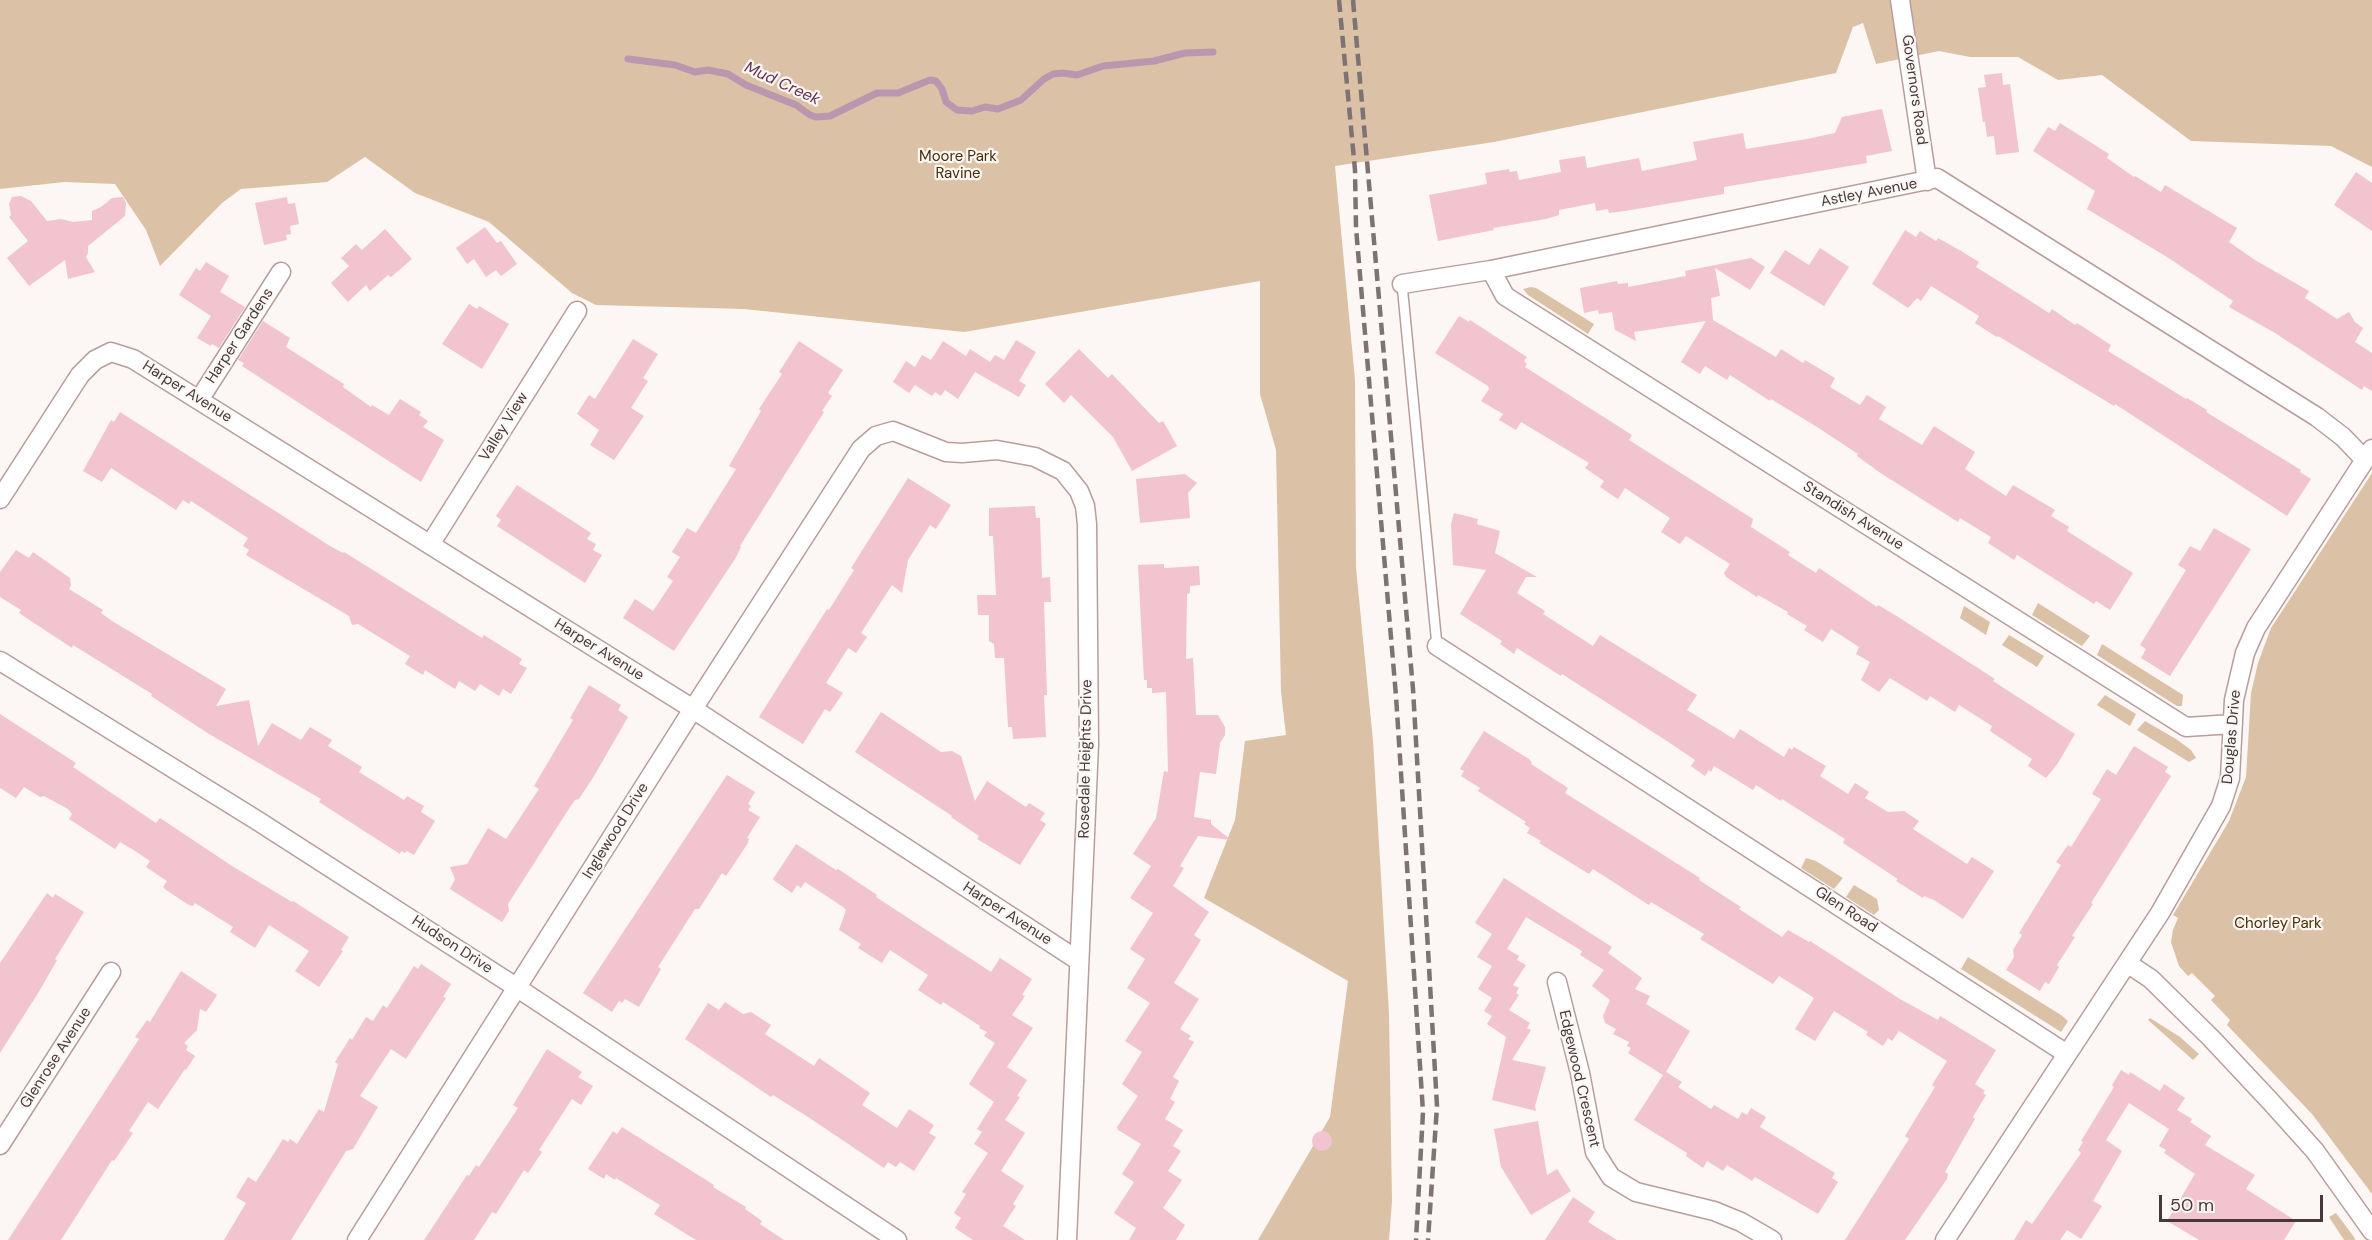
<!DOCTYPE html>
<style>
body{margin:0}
#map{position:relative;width:2372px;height:1240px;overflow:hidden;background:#fcf6f5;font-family:"DM Sans",sans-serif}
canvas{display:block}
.scale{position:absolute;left:2159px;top:1195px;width:164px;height:27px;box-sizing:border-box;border:3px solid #453a39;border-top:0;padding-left:8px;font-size:18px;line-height:21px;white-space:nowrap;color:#453a39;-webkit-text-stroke:4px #fcf6f5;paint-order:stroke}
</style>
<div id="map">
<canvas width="2372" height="1240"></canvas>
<div class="scale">50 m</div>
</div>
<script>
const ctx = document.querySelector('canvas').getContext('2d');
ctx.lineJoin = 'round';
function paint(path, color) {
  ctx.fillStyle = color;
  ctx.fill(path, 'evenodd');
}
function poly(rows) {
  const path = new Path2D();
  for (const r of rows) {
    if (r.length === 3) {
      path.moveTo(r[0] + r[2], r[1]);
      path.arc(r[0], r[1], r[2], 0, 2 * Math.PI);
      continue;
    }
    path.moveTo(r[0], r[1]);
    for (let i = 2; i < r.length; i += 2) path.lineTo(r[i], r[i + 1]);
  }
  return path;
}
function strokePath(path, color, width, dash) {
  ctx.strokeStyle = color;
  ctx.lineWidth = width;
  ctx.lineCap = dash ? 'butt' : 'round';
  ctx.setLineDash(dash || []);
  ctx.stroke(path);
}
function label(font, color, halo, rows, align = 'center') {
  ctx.font = font + ' "DM Sans",sans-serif';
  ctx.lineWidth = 4.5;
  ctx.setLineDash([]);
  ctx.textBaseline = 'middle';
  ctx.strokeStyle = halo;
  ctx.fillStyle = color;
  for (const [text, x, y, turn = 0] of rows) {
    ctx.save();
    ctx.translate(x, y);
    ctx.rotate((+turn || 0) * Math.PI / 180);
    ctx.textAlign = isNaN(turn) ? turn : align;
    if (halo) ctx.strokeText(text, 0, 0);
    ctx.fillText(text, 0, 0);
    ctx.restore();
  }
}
const green = poly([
 [0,0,2372,0,2372,167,2331,146,2191,141,2102,75,2058,80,2018,57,1970,57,1939,51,1876,64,1863,23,1853,27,1836,73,1494,142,1335,166,1355,380,1356,568,1373,741,1389,1014,1392,1201,1389,1240,1258,1240,1330,1117,1348,981,1204,898,1235,820,1245,741,1286,735,1281,692,1276,450,1260,394,1260,281,964,332,744,309,596,305,572,293,489,222,415,193,365,157,327,182,241,189,222,203,160,266,146,230,115,184,64,182,0,189],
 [1531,287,1536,288,1594,324,1588,334,1528,295,1523,289],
 [2372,473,2372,1194,2312,1114,2227,1025,2230,1020,2211,1000,2215,996,2192,973,2188,976,2179,966,2171,942,2173,930,2178,918,2173,915,2229,821,2246,777,2251,693,2258,663,2271,628],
 [2038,603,2090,636,2082,646,2032,615],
 [1964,606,1990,622,1986,635,1960,618],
 [2009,635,2044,656,2037,667,2002,645],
 [2102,644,2183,695,2182,706,2177,706,2097,655],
 [2105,695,2136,714,2130,726,2097,705],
 [2145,721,2176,739,2191,750,2196,758,2189,762,2137,730],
 [1806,858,1816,861,1843,878,1834,889,1801,868],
 [1854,885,1877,899,1879,910,1874,915,1846,897],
 [1968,957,2061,1015,2068,1021,2061,1032,1961,969],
 [2150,1018,2180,1037,2199,1054,2193,1060,2148,1020],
 [2336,1213,2354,1237,2355,1240,2344,1240,2329,1217]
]);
const stream = poly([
 [628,59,675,65,695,72,708,70,728,74,746,85,796,105,810,115,816,117,830,116,877,93,898,93,930,80,936,81,942,89,946,102,957,110,972,111,985,107,998,109,1021,100,1044,79,1053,74,1063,73,1077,75,1103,66,1154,61,1185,53,1213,52]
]);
const building = poly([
 [2002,73,2003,85,2010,84,2019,152,1996,155,1994,136,1987,137,1985,122,1983,122,1978,88,1986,87,1984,75],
 [1882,109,1892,151,1866,156,1867,163,1724,187,1724,194,1625,211,1609,213,1608,209,1596,211,1595,203,1559,210,1559,215,1546,219,1493,228,1494,230,1438,241,1429,195,1487,184,1485,173,1509,169,1510,172,1517,171,1519,180,1561,172,1559,160,1585,156,1587,168,1639,158,1642,171,1697,160,1693,142,1743,133,1746,149,1807,139,1835,133,1842,117],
 [2060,123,2109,154,2107,158,2134,177,2135,176,2161,192,2165,185,2237,228,2229,242,2255,260,2309,291,2305,298,2337,319,2349,312,2355,322,2363,328,2355,342,2372,353,2372,391,2364,386,2362,390,2275,333,2229,307,2233,301,2167,257,2087,209,2095,191,2033,151,2048,127,2055,131],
 [2356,172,2372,183,2372,231,2334,205],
 [21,196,31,201,47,221,61,219,73,222,92,220,92,211,101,207,112,198,123,197,126,203,125,216,88,246,88,253,86,257,95,272,68,279,65,260,29,286,7,258,28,241,9,217,11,215,9,204,12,197],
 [287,197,288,204,295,203,299,224,290,226,291,234,286,235,287,240,264,245,255,203],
 [485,227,497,243,501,241,517,264,501,276,496,270,486,277,474,259,467,264,456,248],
 [385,229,412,259,391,277,388,275,370,291,366,285,348,302,331,283,349,266,341,258,356,244,362,250],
 [1905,230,1916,237,1920,231,1936,241,1938,238,1961,251,1979,262,1976,267,2024,297,2049,313,2052,309,2075,325,2077,323,2111,345,2108,351,2186,399,2187,398,2207,410,2206,412,2301,470,2300,472,2311,479,2287,516,2115,404,2114,406,1998,336,1997,337,1992,334,1975,323,1979,316,1931,286,1921,301,1917,298,1908,308,1872,284],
 [1820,248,1849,267,1824,306,1770,273,1785,250,1809,265],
 [1751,258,1765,267,1750,290,1715,268,1720,296,1711,298,1713,320,1776,357,1781,349,1803,363,1805,360,1835,378,1830,387,1860,405,1867,395,1886,407,1879,419,1922,445,1934,426,1975,452,1965,469,2006,496,2013,485,2055,510,2051,516,2069,527,2067,531,2133,573,2110,610,2096,601,2094,604,2017,555,2014,560,1988,543,1991,537,1960,518,1958,522,1879,472,1857,456,1858,454,1817,427,1771,399,1770,401,1730,375,1727,380,1705,366,1700,374,1681,362,1706,321,1634,332,1636,341,1615,330,1612,312,1599,314,1598,310,1584,313,1580,288,1617,281,1618,284,1628,283,1628,287,1686,276,1685,271],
 [206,262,229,276,220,292,245,307,219,348,212,344,211,346,197,338,211,316,179,295,196,268,200,271],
 [469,304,477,309,479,306,509,324,482,369,442,344],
 [1459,316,1469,322,1470,320,1527,357,1524,361,1527,364,1525,367,1632,435,1629,440,1753,519,1751,527,1790,552,1788,555,1816,573,1819,568,1877,607,1878,605,1895,615,1995,679,1993,681,2075,734,2058,763,2046,778,2028,766,2032,759,1990,731,1992,726,1959,705,1955,712,1930,696,1927,701,1890,678,1879,692,1861,680,1870,662,1856,654,1859,647,1831,629,1823,642,1804,630,1807,626,1787,614,1788,612,1758,595,1757,597,1726,577,1724,573,1730,564,1686,536,1680,544,1661,532,1670,518,1625,488,1618,499,1600,487,1604,481,1585,468,1589,463,1521,422,1516,430,1499,420,1503,414,1481,401,1489,389,1488,386,1435,353],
 [263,321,290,338,286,347,344,384,343,387,371,407,372,405,389,415,400,399,421,412,419,415,428,421,423,427,444,440,421,482,242,366,244,363,238,360],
 [633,339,658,354,643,378,648,381,631,408,644,416,614,460,590,445,599,430,577,414,589,395,595,399],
 [1016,340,1036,352,1019,381,1026,385,1019,397,975,372,958,399,945,390,941,396,935,392,932,396,915,385,909,393,893,382,906,361,915,367,922,355,931,360,943,341,966,356,970,349,990,362,995,355,1004,360],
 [799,341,843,370,828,393,832,396,822,411,824,412,740,546,741,547,735,559,674,651,623,618,635,599,653,611,673,581,667,577,680,557,672,552,687,528,696,533,736,469,729,466,761,411,759,409,782,374,779,372],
 [1079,349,1108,378,1112,374,1159,423,1163,421,1177,446,1132,471,1113,437,1071,395,1064,403,1045,384],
 [120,412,330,546,343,553,344,552,482,638,484,635,522,659,519,664,527,668,511,694,503,689,499,696,480,684,475,691,459,681,455,689,425,670,423,675,405,664,410,656,358,624,352,625,349,616,246,555,249,550,243,546,248,538,191,501,189,504,183,500,176,510,111,468,102,482,83,471,111,420,114,422],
 [1185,474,1197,483,1188,493,1190,518,1140,523,1136,479],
 [908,478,951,505,936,529,930,525,908,560,902,593,892,585,861,633,867,637,856,653,848,648,826,683,843,693,830,712,825,709,803,744,759,717,827,609,829,610,854,570,851,568],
 [517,485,591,533,587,539,596,544,593,550,602,555,585,583,497,526,501,520,496,516],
 [1035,506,1036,518,1040,518,1042,578,1050,577,1051,602,1044,602,1047,695,1044,695,1046,737,1013,739,1012,727,1008,727,1004,658,995,658,994,644,989,641,989,615,978,615,977,595,996,595,993,536,989,536,989,508],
 [1454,513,1478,519,1477,524,1500,531,1495,553,1537,577,1526,577,1517,593,1545,611,1543,614,1593,646,1600,635,1697,695,1687,710,1734,739,1740,729,1784,757,1789,748,1792,750,1794,747,1826,766,1820,776,1848,794,1855,783,1869,792,1865,798,1888,812,1904,811,1919,821,1913,829,1967,864,1972,857,1994,871,1963,919,1934,900,1924,896,1923,898,1896,881,1898,879,1843,843,1845,839,1782,799,1781,801,1756,785,1753,790,1714,766,1711,772,1709,770,1705,776,1691,766,1695,760,1670,743,1562,674,1561,676,1517,648,1514,654,1500,644,1502,641,1460,614,1486,570,1453,565,1451,524],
 [2214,528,2251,549,2170,676,2141,658,2146,649,2140,645,2186,570,2178,565,2190,546,2200,551],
 [16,550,29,558,33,552,70,578,71,585,69,589,103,610,101,613,112,621,226,689,216,706,249,700,258,746,272,723,301,740,310,727,332,740,328,746,362,767,359,772,404,800,407,796,424,806,421,812,435,821,414,855,407,851,405,853,401,851,400,854,319,802,321,799,209,734,151,696,152,694,73,645,72,648,19,613,21,610,0,597,0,572],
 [1164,564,1164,568,1199,566,1200,585,1190,586,1190,593,1187,594,1186,659,1193,658,1196,715,1218,715,1225,727,1225,735,1220,743,1216,774,1200,772,1194,817,1211,820,1211,824,1231,840,1198,836,1180,866,1184,868,1173,886,1209,912,1194,935,1201,940,1174,983,1199,999,1180,1029,1191,1036,1188,1039,1194,1042,1173,1077,1179,1081,1170,1099,1175,1102,1165,1119,1183,1130,1173,1146,1181,1151,1168,1171,1182,1180,1163,1208,1185,1225,1176,1240,1129,1240,1136,1228,1114,1213,1134,1182,1122,1174,1141,1144,1118,1130,1117,1127,1138,1096,1122,1084,1142,1052,1125,1041,1150,1003,1127,988,1145,959,1130,949,1153,913,1130,898,1151,866,1133,854,1156,818,1164,771,1168,772,1166,692,1152,693,1152,688,1147,688,1147,680,1144,680,1138,565],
 [589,685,621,705,618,710,628,717,594,776,579,799,575,800,570,807,508,904,509,911,502,922,450,889,455,879,450,867,467,864,488,828,506,839,539,789,534,786,573,720,570,718],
 [881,712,941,752,952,751,961,756,975,801,987,781,1026,807,1029,803,1045,813,1040,820,1046,824,1020,865,977,839,979,836,951,817,952,816,855,752],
 [0,714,76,763,73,767,156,823,160,818,232,866,292,902,293,901,349,937,341,950,343,951,319,987,295,971,309,951,269,925,255,948,230,932,233,927,195,903,193,906,189,905,166,890,163,887,167,881,146,867,150,861,135,851,120,842,115,849,69,819,72,814,68,809,44,796,40,797,24,787,16,798,0,788],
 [1484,731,1529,759,1532,763,1531,764,1568,788,1565,793,1700,878,1699,880,1741,907,1739,909,1782,937,1788,930,1809,942,1810,941,1900,999,1938,1020,1940,1016,1996,1050,1975,1084,1985,1091,1983,1093,1986,1095,1973,1117,1975,1119,1945,1172,1948,1174,1947,1179,1905,1240,1845,1240,1909,1139,1905,1136,1935,1087,1932,1085,1947,1061,1899,1031,1892,1041,1888,1038,1883,1046,1866,1035,1868,1032,1834,1011,1815,1041,1795,1029,1814,998,1808,994,1779,976,1773,984,1700,939,1704,934,1651,902,1649,905,1593,869,1589,874,1539,843,1541,841,1527,833,1530,828,1524,824,1526,822,1478,791,1480,788,1461,776,1464,771,1460,769],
 [2134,746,2168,767,2165,772,2171,776,2091,903,2093,904,2072,936,2075,937,2057,965,2059,967,2049,984,2045,982,2040,991,2006,970,2014,957,2013,950,2022,935,2019,933,2061,865,2056,862,2068,845,2071,847,2101,799,2092,794,2107,769,2116,775],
 [727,775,755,792,748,804,751,806,748,810,760,817,747,838,749,839,748,843,726,876,722,873,699,909,695,909,658,967,661,969,639,1007,625,999,622,1003,619,1001,612,1012,583,993],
 [796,844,836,870,838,869,877,895,876,897,991,972,1000,958,1032,979,1022,995,1025,996,1012,1015,1033,1028,1007,1067,1027,1080,1017,1096,1020,1097,1005,1120,1025,1133,1001,1171,1024,1186,1013,1204,1016,1206,1003,1226,1025,1240,973,1240,955,1228,961,1218,954,1213,966,1194,962,1192,988,1153,974,1144,982,1132,977,1129,994,1102,969,1084,995,1043,984,1036,987,1032,979,1028,980,1026,943,1002,941,1005,918,990,928,975,890,950,882,963,858,948,861,944,839,930,846,910,843,907,805,882,801,888,797,885,792,893,775,881,773,879],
 [1504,878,1612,947,1608,953,1642,978,1635,989,1650,996,1646,1004,1690,1031,1666,1072,1682,1082,1678,1087,1711,1109,1714,1105,1738,1119,1742,1112,1747,1115,1751,1108,1766,1117,1760,1127,1835,1173,1832,1178,1838,1182,1818,1214,1755,1177,1752,1181,1727,1165,1723,1171,1707,1161,1703,1168,1686,1156,1687,1153,1634,1120,1663,1075,1628,1053,1631,1048,1627,1046,1629,1042,1613,1034,1616,1029,1605,1023,1603,1016,1610,1000,1592,986,1604,970,1580,955,1582,951,1526,917,1507,949,1519,956,1517,960,1526,965,1513,985,1519,988,1516,993,1519,995,1509,1010,1530,1023,1527,1028,1531,1030,1512,1060,1546,1067,1535,1106,1536,1111,1492,1100,1506,1037,1487,1024,1492,1016,1484,1011,1492,998,1478,989,1492,966,1477,957,1492,934,1475,923],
 [47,893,53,898,55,894,84,912,55,959,57,960,40,990,0,1053,0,963],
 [421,964,451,984,443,997,446,998,406,1059,391,1049,360,1096,378,1107,353,1149,346,1151,343,1156,291,1240,224,1240,246,1203,236,1197,248,1177,256,1182,283,1139,288,1142,290,1139,297,1144,319,1109,324,1112,338,1064,335,1062,350,1038,352,1040,366,1017,373,1021,383,1005,387,1008,414,966,418,969],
 [181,971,217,995,206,1012,200,1009,197,1030,184,1043,188,1046,186,1050,195,1056,186,1070,185,1069,158,1109,148,1102,129,1131,133,1133,114,1161,112,1160,61,1240,8,1240,139,1039,135,1037,147,1020,150,1022],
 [725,1002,743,1014,751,1012,771,1025,765,1034,814,1066,819,1058,870,1093,862,1105,897,1128,909,1109,934,1125,929,1133,936,1137,914,1171,900,1162,896,1167,888,1162,884,1168,808,1117,773,1095,771,1097,685,1039,708,1003,719,1010],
 [547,1049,582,1072,578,1077,593,1086,581,1105,572,1099,539,1150,542,1152,528,1173,524,1170,496,1214,492,1212,474,1240,424,1240,467,1175,469,1176,476,1165,479,1167,518,1108,513,1105],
 [2121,1070,2129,1075,2130,1072,2160,1091,2164,1084,2185,1098,2177,1110,2192,1119,2190,1122,2211,1136,2205,1145,2255,1175,2246,1189,2296,1221,2284,1240,2199,1240,2167,1221,2195,1174,2164,1153,2166,1150,2159,1146,2169,1129,2129,1103,2106,1140,2122,1151,2093,1201,2102,1206,2081,1239,2067,1230,2060,1240,2014,1240,2026,1220,2032,1224,2081,1153,2078,1150,2083,1142,2081,1141,2114,1087,2112,1085],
 [1538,1121,1547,1175,1557,1169,1571,1191,1531,1215,1501,1167,1494,1129],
 [622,1127,714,1185,713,1187,746,1207,745,1209,762,1221,760,1224,784,1240,696,1240,654,1214,660,1205,616,1178,615,1180,606,1174,604,1179,588,1169,613,1131,617,1134],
 [1322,1141,10],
 [1573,1197,1595,1212,1588,1222,1617,1240,1545,1240]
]);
const lane = poly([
 [1402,284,1437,646]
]);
const street = poly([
 [1900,0,1927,181],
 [1491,270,1505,296,2186,727,2233,724],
 [1402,284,1491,270,1937,178,2317,417,2343,437,2365,460],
 [199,400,281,272],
 [0,499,80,375,95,360,111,352,133,359,693,709,1079,961],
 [431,543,577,311],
 [1437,646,2067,1054],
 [0,661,258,821,516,987,897,1240],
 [2127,963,2151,979,2211,1038,2271,1102,2315,1151,2372,1231],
 [1557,982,1580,1073,1595,1152,1611,1177,1636,1192,1714,1211,1741,1222,1772,1240],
 [0,1145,111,972],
 [357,1240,693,709,861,449,876,436,893,431,946,452,962,453,997,450,1035,457,1063,471,1079,491,1085,506,1087,524,1089,744,1067,1240],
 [1945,1240,2160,913,2221,806,2230,778,2234,700,2245,653,2256,628,2372,449]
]);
const rail = poly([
 [1339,0,1355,170,1356,228,1396,696,1423,1112,1416,1240],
 [1353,0,1413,689,1437,1106,1428,1240]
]);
const streetNames = [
 ["Governors Road",1914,90,82],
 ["Astley Avenue",1869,193,-11],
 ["Harper Gardens",240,336,-57],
 ["Harper Avenue",187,392,32],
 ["Valley View",504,427,-58],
 ["Standish Avenue",1853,516,32],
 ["Harper Avenue",599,650,32],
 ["Douglas Drive",2232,737,-85],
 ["Rosedale Heights Drive",1086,759,-89],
 ["Inglewood Drive",616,831,-58],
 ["Glen Road",1846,910,33],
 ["Harper Avenue",1007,914,33],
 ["Hudson Drive",452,945,33],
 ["Glenrose Avenue",56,1058,-57],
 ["Edgewood Crescent",1579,1079,77]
];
const parkNames = [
 ["Moore Park",958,157],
 ["Ravine",958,174],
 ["Chorley Park",2278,924]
];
const waterNames = [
 ["Mud Creek",782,84,25]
];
paint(green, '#dbc2a6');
strokePath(stream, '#ba97ae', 7);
paint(building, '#f1c4d0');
strokePath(lane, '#b89e9b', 12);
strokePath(street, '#b89e9b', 21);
strokePath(lane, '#fff', 9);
strokePath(street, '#fff', 18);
strokePath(rail, '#7c7372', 4.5, [12, 6]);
label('15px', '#453a39', '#fcf6f5', streetNames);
label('15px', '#482c04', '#fcf6f5', parkNames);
label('italic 16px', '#5f3152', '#fcf6f5', waterNames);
</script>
